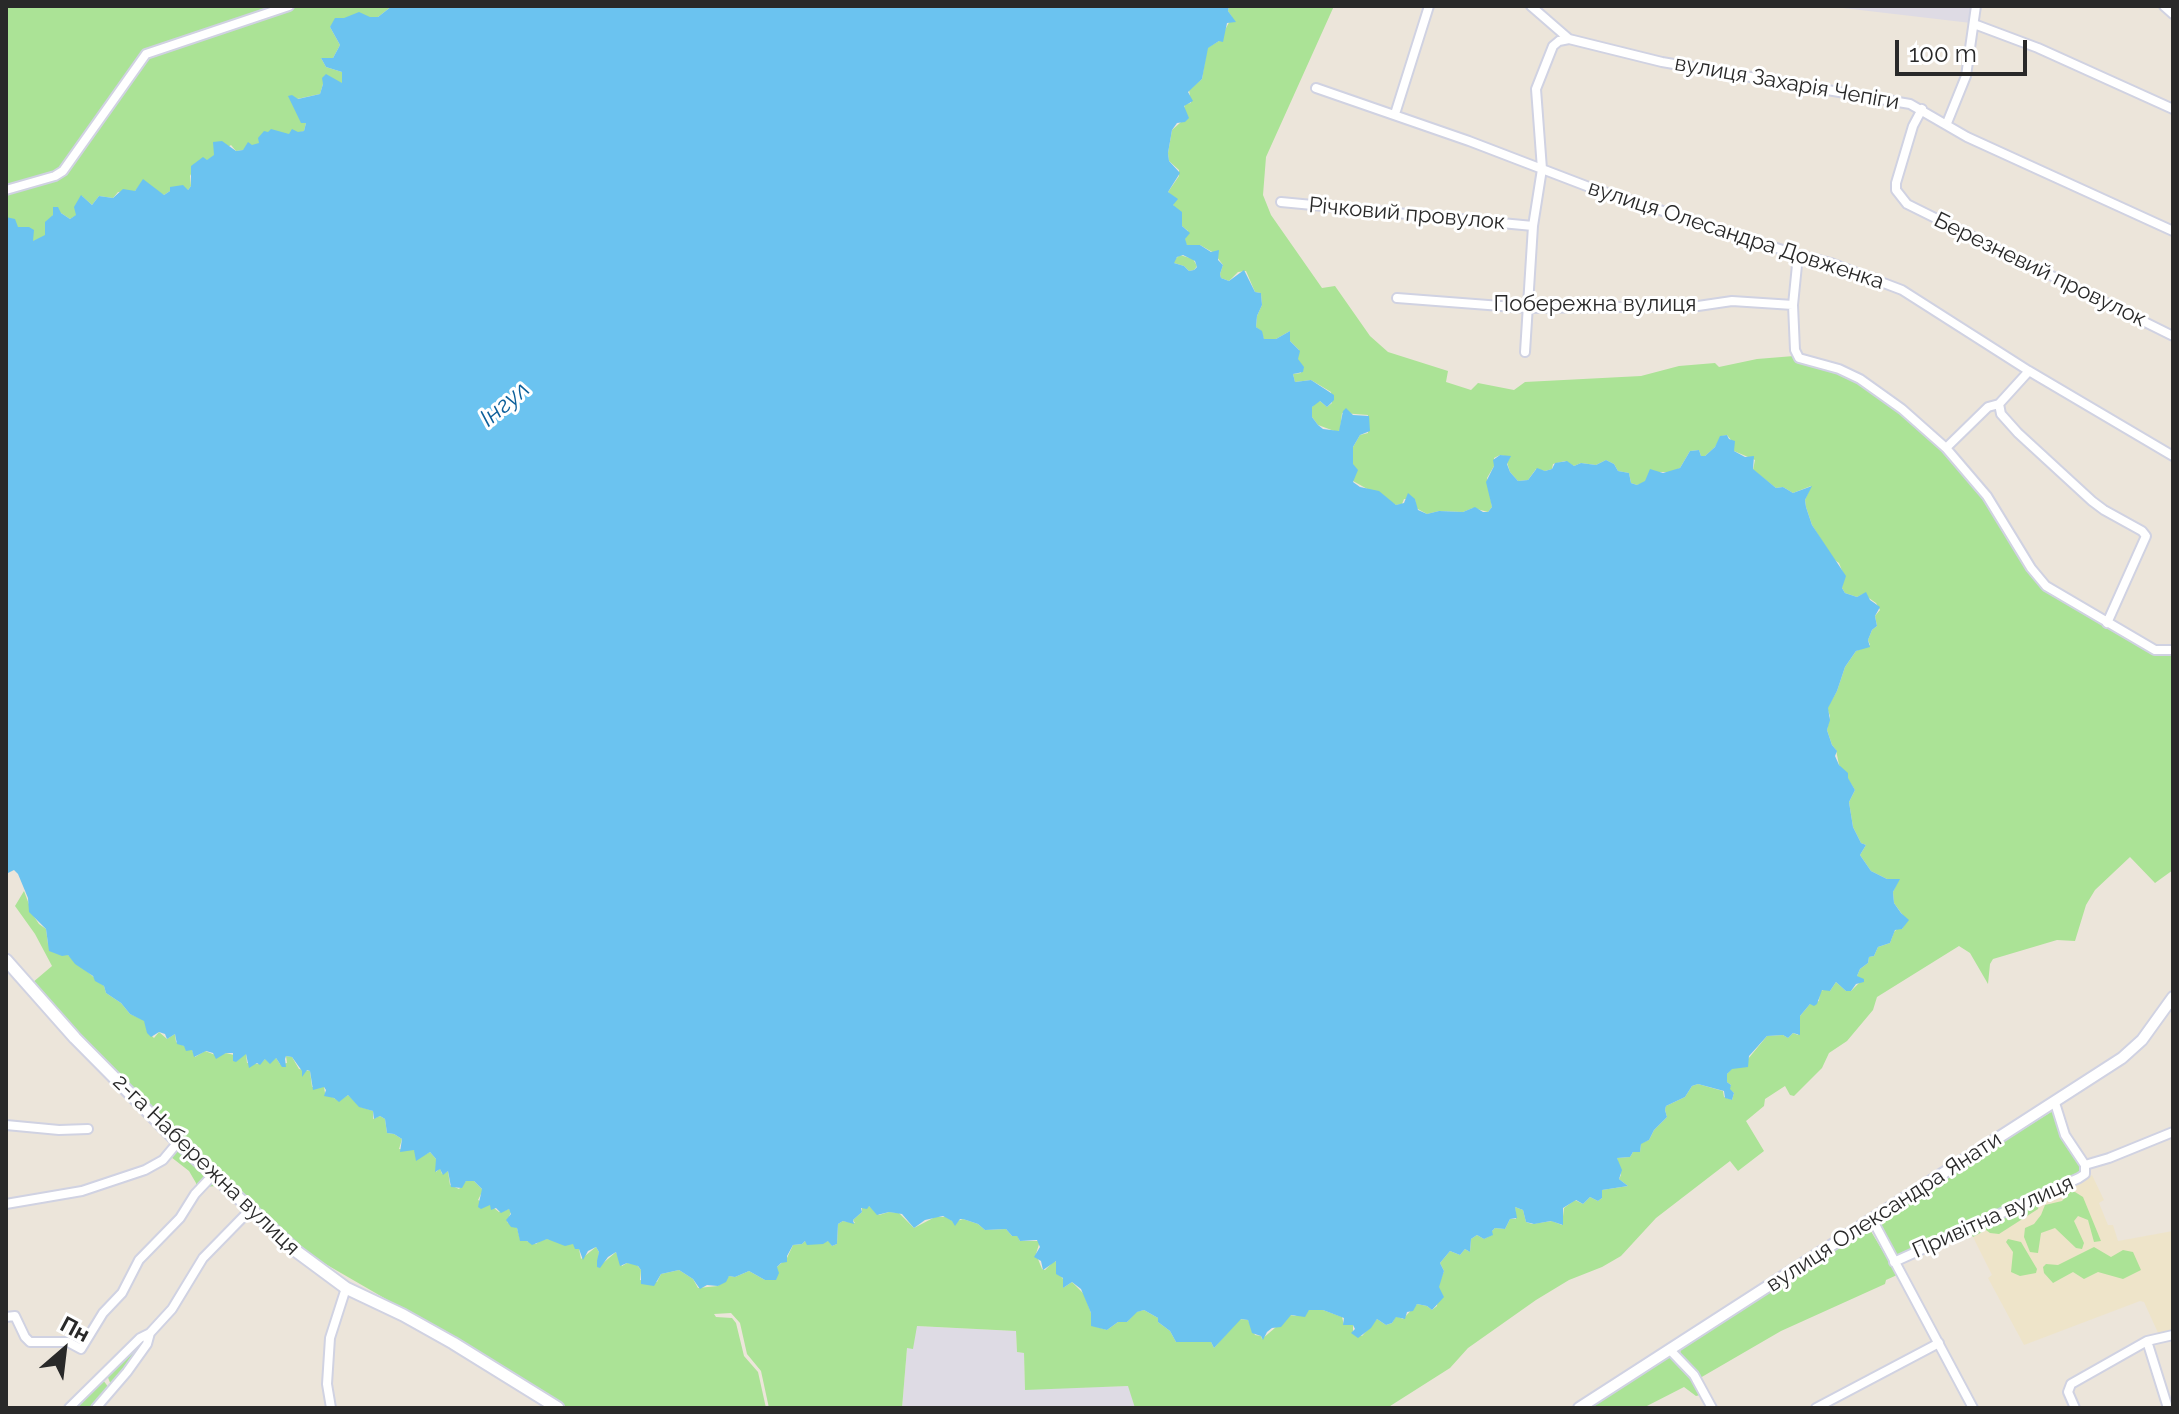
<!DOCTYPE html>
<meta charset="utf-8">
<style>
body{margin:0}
#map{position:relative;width:2179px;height:1414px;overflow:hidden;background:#ece5da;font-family:Raleway,sans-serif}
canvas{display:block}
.frame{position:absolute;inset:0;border:8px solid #292929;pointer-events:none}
.north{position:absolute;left:24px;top:1310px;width:80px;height:80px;-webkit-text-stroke:6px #fff;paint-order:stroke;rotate:28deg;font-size:22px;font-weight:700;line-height:32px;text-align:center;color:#292929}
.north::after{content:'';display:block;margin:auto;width:28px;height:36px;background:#292929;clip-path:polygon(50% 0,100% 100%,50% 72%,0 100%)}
.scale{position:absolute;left:1895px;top:40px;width:132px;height:36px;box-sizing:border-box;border:4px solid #292929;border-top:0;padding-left:10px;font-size:24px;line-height:28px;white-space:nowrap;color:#292929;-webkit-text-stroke:6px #fff;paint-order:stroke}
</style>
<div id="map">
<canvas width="2179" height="1414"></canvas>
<div class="frame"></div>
<div class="north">Пн</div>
<div class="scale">100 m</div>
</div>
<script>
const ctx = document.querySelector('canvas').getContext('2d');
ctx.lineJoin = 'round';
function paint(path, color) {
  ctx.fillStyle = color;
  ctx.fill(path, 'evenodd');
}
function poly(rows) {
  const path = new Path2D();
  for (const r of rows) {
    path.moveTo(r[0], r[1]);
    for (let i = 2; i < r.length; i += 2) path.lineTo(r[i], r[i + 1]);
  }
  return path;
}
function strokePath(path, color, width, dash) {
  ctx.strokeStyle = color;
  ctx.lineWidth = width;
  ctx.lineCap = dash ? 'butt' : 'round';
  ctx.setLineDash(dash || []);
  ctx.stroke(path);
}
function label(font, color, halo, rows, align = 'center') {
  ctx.font = font + ' Raleway,sans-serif';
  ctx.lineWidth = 6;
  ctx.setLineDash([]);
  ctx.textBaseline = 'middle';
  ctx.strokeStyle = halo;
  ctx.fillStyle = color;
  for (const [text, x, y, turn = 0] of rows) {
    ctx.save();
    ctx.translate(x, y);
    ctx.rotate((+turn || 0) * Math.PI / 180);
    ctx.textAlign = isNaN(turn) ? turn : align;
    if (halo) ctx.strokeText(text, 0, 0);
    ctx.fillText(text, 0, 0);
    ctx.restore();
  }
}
const industrial = poly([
 [1826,6,1973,6,1971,23],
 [916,1326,1016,1331,1017,1352,1024,1353,1025,1389,1129,1386,1135,1408,902,1408,907,1348,913,1348]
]);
const education = poly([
 [2092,1175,2104,1200,2099,1203,2108,1225,2113,1225,2118,1241,2173,1231,2173,1332,2159,1335,2144,1302,2140,1301,2024,1345,1988,1278,1992,1275,1973,1237]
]);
const green = poly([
 [6,6,281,6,157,45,144,51,136,59,62,166,53,171,6,185],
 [296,6,392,6,378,17,348,17,330,27,340,45,333,58,321,58,326,67,342,72,342,84,323,84,320,94,297,99,306,123,304,131,243,150,236,151,231,145,193,170,190,176,191,186,188,190,170,187,170,191,164,195,140,185,135,191,118,192,113,198,99,196,92,205,82,196,77,215,70,219,61,213,53,215,45,236,32,242,32,234,17,227,6,217,6,194,56,181,67,173,135,72,148,57,159,51,277,15],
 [1229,6,1334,6,1266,157,1263,195,1271,215,1322,288,1335,286,1370,336,1388,352,1448,371,1446,382,1471,390,1478,383,1514,390,1525,382,1641,376,1679,366,1715,363,1719,367,1757,359,1794,356,1848,374,1916,423,1975,484,2045,588,2058,598,2158,653,2173,653,2173,870,2155,883,2130,857,2095,890,2086,905,2075,941,2057,940,1993,959,1990,964,1988,984,1970,953,1959,946,1877,997,1873,1010,1847,1041,1829,1053,1822,1068,1794,1096,1790,1095,1785,1086,1765,1099,1764,1106,1746,1121,1764,1151,1738,1171,1730,1161,1656,1218,1621,1256,1602,1267,1569,1280,1536,1300,1468,1348,1450,1368,1387,1408,1135,1408,1128,1386,1025,1390,1024,1353,1017,1352,1016,1331,917,1326,913,1349,907,1348,902,1408,769,1408,761,1371,747,1354,740,1323,731,1313,714,1314,716,1317,732,1318,736,1323,744,1356,758,1372,766,1408,566,1408,455,1339,322,1262,298,1245,216,1173,79,1035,32,983,52,966,35,934,15,906,24,891,33,915,39,924,46,929,48,944,68,955,104,986,106,993,121,1003,130,1014,144,1020,149,1033,154,1038,159,1032,167,1039,175,1034,176,1042,192,1050,195,1057,205,1051,218,1056,226,1053,234,1055,244,1054,246,1054,247,1063,260,1064,265,1059,276,1058,280,1064,287,1063,286,1056,292,1057,299,1069,310,1071,312,1087,324,1087,325,1093,339,1101,348,1095,361,1107,373,1111,373,1119,380,1116,385,1119,387,1133,394,1134,402,1139,399,1149,414,1150,420,1157,430,1152,436,1159,436,1172,440,1168,442,1174,448,1171,450,1185,459,1189,466,1181,474,1181,483,1190,478,1200,490,1205,499,1212,509,1209,511,1212,507,1222,517,1228,520,1239,536,1244,541,1240,547,1239,574,1244,579,1249,581,1259,596,1247,599,1252,598,1264,602,1264,616,1252,622,1266,627,1263,636,1264,641,1270,640,1280,657,1282,661,1274,679,1270,693,1279,698,1288,718,1286,729,1276,735,1277,749,1271,765,1280,776,1280,777,1267,787,1258,793,1245,802,1244,805,1241,810,1243,829,1241,832,1246,837,1244,838,1224,843,1221,855,1223,853,1220,862,1212,862,1207,869,1206,879,1215,889,1212,899,1213,914,1228,935,1217,946,1217,954,1222,963,1219,978,1224,985,1230,1006,1229,1012,1236,1017,1235,1020,1241,1040,1241,1036,1254,1042,1269,1045,1270,1054,1261,1058,1262,1057,1272,1064,1280,1063,1288,1072,1282,1084,1294,1091,1313,1091,1325,1107,1330,1118,1322,1127,1322,1136,1312,1144,1310,1158,1318,1158,1322,1170,1331,1176,1342,1211,1342,1214,1348,1239,1319,1248,1320,1255,1335,1261,1336,1262,1339,1290,1315,1295,1316,1309,1310,1323,1310,1342,1317,1344,1325,1353,1325,1353,1331,1362,1336,1377,1319,1386,1325,1392,1323,1396,1316,1403,1319,1417,1304,1427,1306,1432,1310,1437,1306,1439,1283,1444,1271,1440,1263,1450,1251,1460,1255,1465,1249,1470,1252,1471,1239,1477,1235,1484,1239,1492,1235,1492,1231,1495,1228,1505,1229,1510,1219,1516,1219,1515,1207,1523,1210,1526,1222,1532,1224,1552,1221,1562,1225,1564,1208,1575,1200,1583,1204,1590,1197,1598,1201,1602,1198,1602,1190,1628,1186,1619,1179,1621,1175,1617,1158,1630,1157,1633,1152,1640,1152,1641,1143,1649,1140,1654,1130,1667,1117,1665,1110,1666,1106,1685,1097,1692,1086,1698,1084,1723,1091,1724,1097,1732,1100,1734,1093,1729,1089,1731,1085,1727,1082,1727,1074,1732,1068,1748,1059,1767,1036,1783,1035,1788,1038,1793,1033,1798,1035,1800,1016,1810,1004,1819,1001,1820,991,1827,989,1830,991,1836,982,1846,991,1851,991,1859,983,1857,976,1860,969,1868,963,1869,957,1874,956,1878,947,1890,943,1894,932,1898,928,1902,929,1907,921,1894,903,1893,892,1899,879,1887,879,1871,871,1860,855,1866,845,1861,843,1853,827,1849,802,1855,790,1839,765,1836,750,1832,745,1827,730,1830,716,1827,708,1837,691,1845,667,1856,651,1870,645,1868,640,1872,630,1877,626,1875,616,1880,610,1876,603,1863,594,1857,597,1845,593,1842,588,1843,573,1839,563,1833,559,1812,525,1806,507,1805,500,1811,486,1793,493,1783,487,1776,488,1753,470,1755,460,1734,451,1731,440,1727,435,1722,436,1715,447,1705,456,1701,456,1699,450,1690,451,1680,468,1672,472,1655,472,1644,483,1637,485,1631,483,1629,473,1618,471,1614,464,1606,460,1596,465,1581,463,1574,466,1565,461,1553,464,1552,469,1545,471,1536,469,1528,480,1518,481,1510,472,1505,456,1500,455,1494,458,1494,466,1487,478,1492,507,1488,512,1473,508,1463,512,1439,511,1427,514,1416,508,1415,499,1404,499,1402,504,1396,505,1353,481,1353,447,1360,435,1368,433,1368,415,1342,413,1340,430,1337,432,1318,425,1312,417,1312,407,1316,402,1320,401,1327,407,1332,403,1331,392,1311,380,1295,382,1293,374,1301,373,1297,359,1299,350,1290,341,1290,331,1276,339,1264,339,1261,331,1256,327,1257,316,1262,305,1261,293,1255,292,1246,271,1238,272,1229,281,1221,278,1220,274,1223,265,1214,253,1200,245,1187,245,1184,241,1188,231,1182,226,1173,205,1174,200,1168,192,1179,176,1179,170,1169,161,1168,153,1172,130,1181,122,1185,104,1191,103,1189,90,1202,79,1207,48,1219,41,1232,17,1228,11],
 [1180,255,1193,259,1197,266,1194,270,1189,271,1184,266,1174,263,1174,260],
 [2051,1112,2056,1113,2082,1165,2085,1179,2040,1202,2038,1209,1999,1234,1990,1233,1986,1230,1973,1237,1969,1230,1899,1258,1895,1256,1880,1225,1884,1216],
 [176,1149,178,1150,216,1186,205,1187,197,1196,196,1183,189,1171,171,1157,172,1153],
 [2070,1192,2075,1192,2083,1197,2101,1241,2094,1242,2088,1220,2078,1216,2074,1221,2084,1243,2082,1249,2076,1248,2055,1228,2041,1233,2038,1253,2030,1252,2024,1237,2025,1228,2034,1224,2041,1215,2045,1205,2062,1201],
 [1869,1228,1897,1275,1886,1280,1885,1284,1781,1331,1700,1378,1680,1356,1681,1347],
 [2008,1239,2021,1242,2037,1269,2036,1273,2020,1276,2011,1272,2013,1252,2006,1242],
 [2094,1247,2111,1257,2123,1250,2133,1252,2141,1270,2123,1279,2098,1272,2084,1279,2073,1272,2053,1283,2044,1273,2043,1267,2046,1264,2058,1265],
 [146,1338,127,1368,111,1385,107,1375,139,1341],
 [1665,1357,1675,1358,1683,1365,1700,1395,1696,1396,1684,1387,1643,1408,1587,1408],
 [103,1380,109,1388,92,1408,73,1408]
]);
const water = poly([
 [392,6,1229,6,1228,11,1236,22,1227,23,1223,42,1219,41,1208,48,1202,79,1188,92,1193,101,1184,106,1189,118,1185,122,1177,123,1172,130,1168,153,1169,161,1180,173,1168,192,1178,199,1173,205,1182,212,1182,226,1190,233,1185,239,1187,245,1200,245,1211,252,1219,250,1218,260,1223,265,1220,274,1221,278,1229,281,1244,270,1255,292,1261,293,1262,305,1257,316,1256,327,1262,331,1264,339,1276,339,1290,331,1290,341,1300,351,1298,359,1304,367,1303,372,1293,374,1295,382,1311,380,1334,395,1334,400,1327,407,1320,401,1312,407,1312,417,1318,425,1323,429,1339,431,1343,411,1346,408,1353,415,1369,416,1370,431,1360,435,1353,447,1353,464,1358,470,1353,482,1360,487,1379,491,1396,505,1404,503,1408,493,1415,499,1418,510,1427,514,1439,511,1463,512,1475,507,1483,512,1488,512,1492,507,1486,482,1494,466,1493,460,1500,455,1511,456,1507,464,1510,472,1518,481,1528,480,1537,468,1545,471,1552,469,1555,463,1567,461,1574,466,1581,463,1596,465,1606,460,1614,464,1618,471,1629,473,1631,483,1637,485,1645,481,1650,469,1663,473,1680,468,1690,451,1699,450,1701,456,1705,456,1715,447,1720,436,1727,435,1729,439,1735,441,1734,451,1745,457,1754,456,1753,469,1776,488,1783,487,1793,493,1812,486,1805,500,1806,507,1812,525,1846,576,1842,588,1845,593,1857,597,1866,592,1870,600,1880,607,1875,616,1877,626,1872,630,1868,640,1870,647,1856,651,1845,667,1837,691,1828,708,1830,720,1827,730,1832,745,1837,751,1835,756,1839,765,1848,773,1848,778,1855,790,1849,802,1853,827,1861,843,1866,845,1860,855,1871,871,1887,879,1900,879,1893,892,1894,903,1901,913,1909,920,1902,929,1895,930,1890,943,1878,947,1874,956,1869,957,1868,963,1860,969,1857,976,1864,979,1864,982,1856,984,1851,991,1846,991,1836,982,1830,991,1822,990,1817,1004,1814,1006,1810,1004,1800,1016,1800,1035,1793,1033,1788,1038,1783,1035,1767,1036,1749,1056,1748,1067,1732,1069,1727,1074,1727,1082,1731,1085,1730,1089,1734,1093,1732,1100,1725,1098,1724,1091,1698,1084,1692,1086,1685,1097,1666,1106,1665,1110,1667,1117,1654,1130,1649,1140,1641,1144,1640,1152,1633,1152,1630,1157,1617,1158,1622,1170,1619,1179,1628,1186,1602,1190,1602,1198,1598,1201,1590,1197,1583,1204,1576,1200,1563,1208,1563,1225,1551,1221,1534,1224,1526,1222,1523,1210,1515,1207,1517,1218,1510,1219,1505,1229,1495,1228,1492,1231,1493,1235,1484,1239,1477,1235,1471,1239,1470,1252,1465,1249,1460,1255,1450,1251,1440,1263,1444,1271,1439,1287,1444,1297,1432,1310,1427,1306,1417,1304,1413,1311,1407,1312,1405,1319,1396,1317,1392,1323,1386,1325,1377,1319,1371,1328,1358,1338,1351,1333,1355,1329,1353,1325,1343,1325,1344,1318,1323,1310,1309,1310,1305,1317,1291,1315,1281,1327,1272,1328,1267,1332,1263,1340,1261,1336,1252,1333,1248,1320,1241,1319,1214,1348,1211,1342,1176,1342,1170,1331,1158,1322,1158,1318,1144,1310,1137,1312,1127,1322,1118,1322,1107,1330,1091,1326,1091,1313,1081,1289,1072,1282,1063,1288,1063,1278,1056,1274,1056,1261,1043,1270,1041,1261,1034,1257,1040,1247,1037,1240,1020,1241,1017,1236,1012,1236,1006,1229,985,1230,978,1224,963,1219,960,1219,955,1226,952,1221,943,1216,925,1220,914,1228,902,1214,889,1212,877,1215,869,1206,867,1209,861,1208,862,1212,853,1220,854,1224,843,1221,838,1224,837,1244,832,1246,828,1241,823,1244,807,1245,805,1241,802,1244,793,1245,787,1256,787,1262,781,1263,777,1267,779,1273,776,1280,765,1280,749,1271,735,1277,729,1276,726,1282,718,1286,707,1285,700,1289,693,1279,679,1270,661,1274,654,1286,641,1284,641,1270,638,1266,627,1263,620,1266,616,1252,608,1257,600,1268,597,1267,597,1261,599,1252,596,1247,588,1251,583,1260,579,1249,575,1249,573,1244,565,1246,547,1239,532,1245,527,1241,520,1241,517,1228,511,1227,506,1220,511,1214,509,1209,501,1213,496,1208,491,1210,490,1205,481,1209,478,1207,482,1189,474,1181,466,1181,462,1188,451,1187,448,1171,443,1175,440,1169,435,1172,436,1159,430,1152,416,1161,414,1150,400,1152,402,1139,394,1134,387,1133,385,1119,380,1116,374,1119,373,1111,359,1107,348,1095,339,1102,334,1098,324,1096,326,1090,324,1087,313,1090,310,1071,307,1070,302,1077,302,1071,292,1057,286,1056,285,1059,286,1067,282,1067,276,1058,270,1064,265,1059,260,1065,257,1063,249,1068,246,1054,236,1062,233,1061,233,1053,226,1053,216,1059,213,1053,206,1051,194,1057,192,1050,186,1051,184,1046,177,1044,175,1034,167,1039,165,1034,159,1032,151,1037,147,1033,144,1021,130,1014,121,1003,106,993,104,986,95,981,93,976,75,964,68,955,62,956,49,951,46,929,29,912,28,898,18,874,14,870,6,874,6,217,15,219,18,227,29,227,34,230,33,241,45,235,45,222,53,215,53,207,58,207,61,213,70,219,76,215,74,207,81,195,92,205,99,196,113,198,123,189,135,191,143,179,164,195,170,191,170,187,183,185,188,190,191,186,191,166,203,157,207,160,214,155,213,142,222,141,236,151,243,150,248,142,252,145,259,143,258,138,264,131,268,132,271,129,289,134,292,129,298,132,304,131,306,123,301,123,288,96,292,95,298,99,320,94,323,84,322,78,326,74,342,83,342,72,326,67,321,58,333,58,340,45,330,27,335,18,344,18,359,12,370,17,378,17],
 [1183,255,1195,261,1197,267,1194,270,1189,271,1184,266,1174,263,1177,257]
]);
const minor = poly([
 [1531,6,1569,39,1662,62,1910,104,1967,137,2173,231],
 [2164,6,2173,14],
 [1974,24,2038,48,2173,109],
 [1316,88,1469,141,1589,187,1798,255,1831,263,1902,290,2029,371,2173,456],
 [1922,109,1913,126,1896,183,1896,190,1907,204,2173,336],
 [1395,114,1429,6],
 [1947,123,1966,76,1976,6],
 [6,190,55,176,63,171,146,54,289,6],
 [1281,202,1533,226],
 [1798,255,1793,305,1795,350,1799,358,1839,369,1860,379,1902,409,1946,448,1987,496,2031,568,2046,586,2155,650,2173,650],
 [1397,298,1527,308,1698,306,1732,301,1793,305],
 [1525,352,1533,226,1542,169,1536,89,1553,46,1559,41,1569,39],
 [1999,404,2001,414,2018,433,2092,501,2104,510,2142,531,2146,536,2107,623],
 [1946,448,1988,407,1999,404,2029,371],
 [2055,1103,2065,1135,2085,1165],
 [6,1125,59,1130,88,1129],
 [6,1204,82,1191,145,1170,163,1160,178,1142],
 [1872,1219,1973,1408],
 [1894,1262,2079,1178,2085,1174,2085,1165,2109,1158,2173,1132],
 [6,1317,15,1316,25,1337,30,1342,68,1342,81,1349,103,1313,122,1293,139,1260,180,1218,195,1194,212,1176],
 [2147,1341,2168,1408],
 [1670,1350,1694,1375,1712,1408],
 [69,1408,140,1338,150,1333],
 [96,1408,127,1372,147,1344,150,1333,172,1309,203,1258,250,1210],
 [331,1408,327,1384,330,1338,346,1288],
 [1816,1408,1939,1343],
 [2075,1408,2068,1392,2071,1384,2147,1341,2173,1335]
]);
const tertiary = poly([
 [1579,1408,2122,1058,2142,1040,2173,997]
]);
const secondary = poly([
 [6,960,75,1038,178,1142,296,1251,346,1288,403,1315,453,1343,558,1408]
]);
const streetNames = [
 ["вулиця Захарія Чепіги",1787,83,10],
 ["Річковий провулок",1407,214,5],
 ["вулиця Олесандра Довженка",1736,235,18],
 ["Березневий провулок",2040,270,26],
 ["Побережна вулиця",1595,304],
 ["2-га Набережна вулиця",206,1165,44],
 ["вулиця Олександра Янати",1884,1212,-33],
 ["Привітна вулиця",1993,1217,-24]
];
const waterNames = [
 ["Інгул",505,404,-40]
];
paint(industrial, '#dedbe4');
paint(education, '#eee4c9');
paint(green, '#abe396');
paint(water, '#6bc3f0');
strokePath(minor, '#d0d2e2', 12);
strokePath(tertiary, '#d0d2e2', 14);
strokePath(secondary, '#d0d2e2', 15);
strokePath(minor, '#fff', 8);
strokePath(tertiary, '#fff', 10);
strokePath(secondary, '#fff', 11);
label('22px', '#292929', '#fff', streetNames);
label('italic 24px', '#0c5f9a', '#fff', waterNames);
</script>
